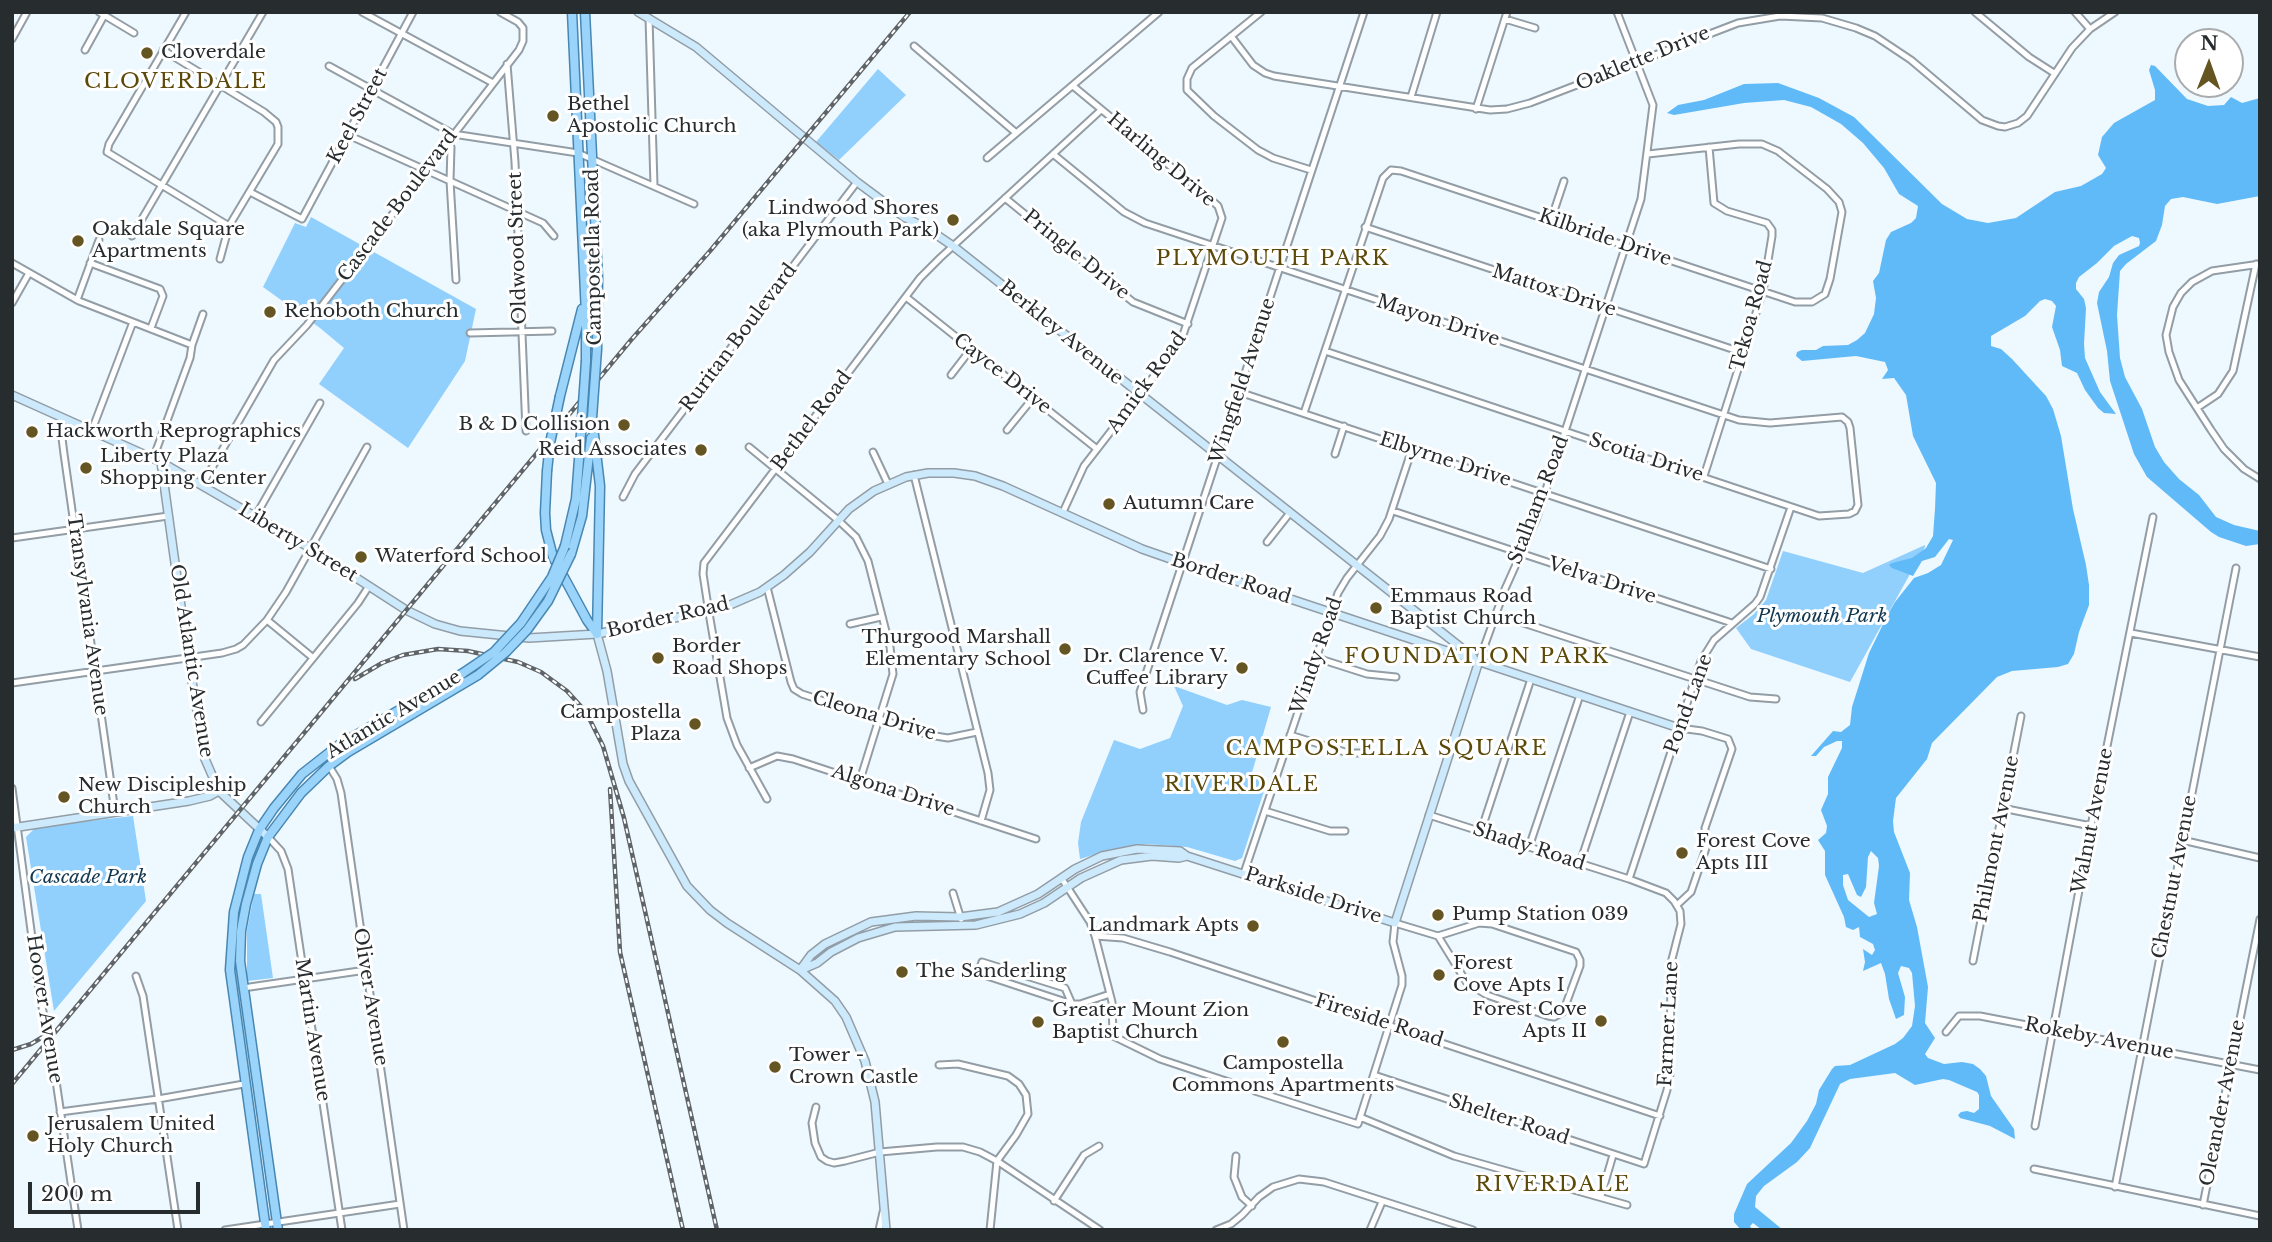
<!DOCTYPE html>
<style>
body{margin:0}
#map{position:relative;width:2272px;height:1242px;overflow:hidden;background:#eef8ff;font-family:"Libre Baskerville",serif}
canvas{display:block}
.frame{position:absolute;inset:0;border:14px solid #272c2f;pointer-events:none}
.north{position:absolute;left:2174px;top:28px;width:70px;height:70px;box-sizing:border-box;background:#fff;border:2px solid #a9abac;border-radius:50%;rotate:1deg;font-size:19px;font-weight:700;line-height:28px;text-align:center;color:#272c2f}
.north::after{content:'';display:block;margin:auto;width:24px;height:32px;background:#655522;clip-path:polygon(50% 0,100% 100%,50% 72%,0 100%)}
.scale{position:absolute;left:28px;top:1182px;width:172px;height:32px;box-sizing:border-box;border:4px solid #272c2f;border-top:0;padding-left:9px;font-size:21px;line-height:24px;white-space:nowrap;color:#272c2f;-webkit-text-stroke:5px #fff;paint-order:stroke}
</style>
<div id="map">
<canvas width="2272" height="1242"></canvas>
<div class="frame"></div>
<div class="north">N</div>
<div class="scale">200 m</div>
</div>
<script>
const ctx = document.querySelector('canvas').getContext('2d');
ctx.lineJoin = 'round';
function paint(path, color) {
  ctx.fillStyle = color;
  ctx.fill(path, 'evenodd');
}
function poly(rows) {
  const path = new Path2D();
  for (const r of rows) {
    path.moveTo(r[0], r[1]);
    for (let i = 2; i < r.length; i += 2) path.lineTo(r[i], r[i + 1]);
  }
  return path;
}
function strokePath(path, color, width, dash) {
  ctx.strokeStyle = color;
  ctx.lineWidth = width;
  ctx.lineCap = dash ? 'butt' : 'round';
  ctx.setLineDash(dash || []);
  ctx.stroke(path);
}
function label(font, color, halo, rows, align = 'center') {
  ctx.font = font + ' "Libre Baskerville",serif';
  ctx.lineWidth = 6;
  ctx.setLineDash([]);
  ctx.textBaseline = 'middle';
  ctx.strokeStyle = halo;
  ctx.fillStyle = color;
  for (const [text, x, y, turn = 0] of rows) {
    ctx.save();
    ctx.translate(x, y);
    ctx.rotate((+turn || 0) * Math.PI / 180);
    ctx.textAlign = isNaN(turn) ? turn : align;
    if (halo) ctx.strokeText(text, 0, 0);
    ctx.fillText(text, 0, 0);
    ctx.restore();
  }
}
const green = poly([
 [878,69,906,95,839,160,816,142],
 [311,217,476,309,465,361,408,448,319,384,344,348,320,328,263,287,295,223,306,227],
 [1925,545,1925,547,1850,682,1751,649,1736,628,1754,614,1766,600,1783,551,1863,573],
 [1174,686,1227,705,1242,700,1271,707,1251,776,1267,782,1242,858,1235,861,1187,847,1147,844,1103,852,1080,859,1078,843,1081,822,1114,740,1140,749,1170,738,1183,706],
 [133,816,146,901,54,1011,26,837,36,827],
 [254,894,261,894,273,978,247,981,247,930]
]);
const water = poly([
 [2151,65,2155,66,2187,99,2208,106,2224,105,2231,97,2242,103,2260,98,2260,196,2217,204,2183,197,2171,199,2165,206,2162,225,2156,241,2126,264,2120,271,2117,315,2120,358,2125,377,2142,409,2155,447,2164,462,2179,479,2199,495,2216,517,2234,525,2260,531,2260,544,2246,546,2219,537,2211,532,2147,477,2134,454,2110,381,2107,351,2097,303,2099,292,2109,277,2113,263,2119,255,2139,246,2140,243,2139,238,2132,236,2114,246,2097,263,2079,277,2076,283,2076,289,2084,299,2086,308,2084,344,2085,358,2100,392,2116,414,2104,413,2098,408,2085,390,2077,373,2062,366,2060,350,2052,327,2056,306,2052,301,2045,299,2040,301,2025,316,1991,336,1991,346,2001,349,2012,359,2046,396,2053,409,2061,436,2073,509,2086,565,2089,585,2089,605,2079,632,2074,654,2068,664,2058,667,2012,671,1997,677,1932,743,1927,759,1896,798,1893,821,1894,832,1910,873,1909,900,1917,927,1928,987,1925,1023,1935,1038,1925,1054,1928,1058,1944,1064,1962,1062,1973,1064,1980,1069,1986,1076,1991,1096,2014,1129,2015,1139,1990,1126,1960,1118,1958,1115,1961,1112,1967,1111,1974,1113,1979,1109,1979,1095,1977,1092,1949,1080,1943,1079,1915,1085,1895,1073,1850,1079,1840,1084,1810,1148,1797,1162,1764,1186,1756,1196,1755,1207,1783,1230,1762,1230,1753,1223,1750,1226,1752,1230,1741,1230,1734,1222,1734,1214,1747,1184,1791,1143,1807,1121,1816,1104,1819,1090,1832,1069,1835,1066,1850,1065,1895,1044,1903,1038,1912,1026,1915,1006,1912,973,1909,968,1901,966,1898,973,1905,997,1904,1015,1896,1019,1889,999,1885,974,1881,963,1863,971,1865,962,1863,949,1872,955,1875,950,1873,944,1860,937,1859,927,1853,930,1846,927,1844,917,1825,875,1825,851,1818,840,1826,833,1827,826,1821,810,1828,794,1828,777,1842,748,1842,741,1837,741,1824,747,1816,756,1811,756,1833,731,1841,732,1850,725,1852,707,1869,653,1887,616,1895,602,1914,578,1928,573,1941,565,1953,540,1949,539,1935,557,1922,561,1913,576,1892,568,1889,565,1892,563,1912,558,1926,548,1933,536,1935,509,1936,483,1913,436,1906,395,1894,378,1882,379,1888,370,1885,362,1856,356,1802,361,1796,356,1797,352,1802,350,1816,350,1823,346,1848,345,1857,340,1865,333,1874,314,1876,298,1873,281,1879,273,1886,240,1891,232,1911,223,1916,218,1918,206,1899,194,1884,168,1863,143,1841,124,1811,107,1784,100,1744,103,1674,115,1667,113,1678,105,1704,100,1744,84,1778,83,1819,98,1854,117,1942,204,1967,219,1988,223,2016,218,2055,192,2081,186,2102,174,2106,168,2098,155,2102,137,2114,123,2155,100,2155,90,2149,70],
 [1871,851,1878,858,1879,866,1874,903,1877,914,1869,917,1848,900,1843,885,1843,875,1848,874,1857,895,1861,897,1866,887,1868,857]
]);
const street = poly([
 [99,12,134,33],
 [186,12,109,144,107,152,229,226],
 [362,12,493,83],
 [1261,12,1192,68,1187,79,1187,90,1214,116,1258,150,1273,158,1311,170],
 [1975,12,2029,57,2054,73],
 [2075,12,2090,29],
 [649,18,654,185],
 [1505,19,1535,28],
 [1231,36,1253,65,1265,73,1274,76,1490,110,1507,109,1530,103,1738,23,1780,16,1822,18,1856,28,1875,36,1911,60,1982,120,1998,126,2005,127,2018,123,2027,116,2072,48,2090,29,2115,12],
 [12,39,27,12],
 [914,46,1015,132],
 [85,50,106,12],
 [163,50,264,112,276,122,278,127,278,144,229,226,220,259],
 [507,64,515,162,526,431],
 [329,66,453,134,578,153,694,204],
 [1411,97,1437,12],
 [1476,109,1507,12],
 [348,135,543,223,554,236],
 [451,147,450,181,456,280],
 [1053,154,1124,212,1145,223,1739,420,1770,423,1842,417,1848,422,1850,428,1858,505,1855,511,1849,514,1819,516,1325,351],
 [987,158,1159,12],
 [250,192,302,219,413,12],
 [1005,198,1133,302,1188,324],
 [1551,220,1564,181],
 [1365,227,1744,353],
 [132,236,263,12],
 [12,263,79,301,192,345],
 [90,263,160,289,163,296,151,328],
 [2260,264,2212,271,2192,282,2181,293,2173,307,2166,335,2169,352,2179,380,2211,430,2224,449,2244,469,2260,479],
 [906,297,1097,449],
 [77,300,99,240],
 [12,303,29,273],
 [470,333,552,331],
 [951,375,971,349],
 [1239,392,1771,569],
 [2197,408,2218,394,2233,371,2256,264],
 [1304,413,1383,178,1391,170,1401,171,1795,302,1812,302,1825,294,1830,279,1842,212,1839,202,1827,189,1778,151,1762,144,1739,144,1648,154],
 [70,421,62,438,64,454,115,812],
 [92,430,133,322],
 [1007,430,1033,398],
 [749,447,838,520,856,537,868,561,890,647,893,674,860,780],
 [873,452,888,484],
 [1335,454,1344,426],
 [153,459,190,358,192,345,203,314],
 [914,475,988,773,990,790,981,821],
 [1704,476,1763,291,1772,236,1772,230,1767,223,1727,211,1714,203,1709,147],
 [202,485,274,360,307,325,519,50,523,41,523,28,518,22,500,12],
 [623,497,635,474,857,182],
 [1393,511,1732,623],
 [1063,512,1084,466,1181,341,1222,218,1218,206,1210,199,1073,86],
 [255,517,320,403],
 [12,538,168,516],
 [1267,542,1289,514],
 [767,587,791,682,794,689,802,694,929,735,948,738,977,732],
 [1496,614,1750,697,1776,699],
 [267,620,312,657],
 [850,624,881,617],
 [2131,633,2260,657],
 [1317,658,1367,674,1396,677],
 [1479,661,1505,589,1536,520,1641,199,1653,105,1617,12],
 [12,683,222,653,236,649,243,645,267,620,286,592,367,447],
 [1143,710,1140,692,1364,12],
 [261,722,358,603,369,586],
 [1290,735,1348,753,1370,753],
 [329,766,337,779,341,793,404,1230],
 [749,768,777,756,793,759,1036,839],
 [12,788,40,998,51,1047,78,1230],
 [767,799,737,745,727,718,709,613,703,574,704,563,920,278,940,258,1101,110],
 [2002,808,2091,826],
 [1265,811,1330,831,1345,831],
 [1481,831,1531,679],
 [268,837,281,851,288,869,342,1230],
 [2182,840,2260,858],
 [1529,847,1580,695],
 [1580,863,1630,712],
 [1244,873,1338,593,1347,578,1380,536,1389,519,1412,449],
 [1062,879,1090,922,1095,936,1112,1002,1113,1036,1160,1059,1241,1086],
 [1629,879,1701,661,1714,640,1755,604,1760,597,1791,507],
 [953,893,961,919],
 [1677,905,1691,892,1706,848,1705,828,1732,749,1728,739,1702,731,1679,728],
 [1479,923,1492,924,1576,952,1580,960,1580,966,1563,1012,1554,1017,1548,1016,1487,995,1467,983,1438,936,1479,923],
 [1095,936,1123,938,1170,952,1660,1116],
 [1973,961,2021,716],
 [136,976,143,996,178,1230],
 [243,988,366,970],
 [1072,1004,1065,988,982,962,978,973,1072,1004,1080,1004,1110,994],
 [1946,1032,1959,1016,1980,1016,2260,1070],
 [939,1065,958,1064,1008,1076,1019,1084,1026,1095,1028,1114,1016,1135,997,1161,990,1230],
 [1374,1075,1644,1164,1667,1090,1670,1074,1671,963,1681,924,1680,911,1674,901,1666,893,1629,879,1429,815],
 [1255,1091,1358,1124,1402,985,1402,976,1393,942,1395,923,1438,936],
 [816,1107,812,1123,815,1143,821,1157,827,1161,834,1163,845,1161,880,1152,937,1147,963,1147,980,1152,997,1161,1100,1230],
 [60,1112,158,1099,244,1084],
 [1360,1117,1454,1156,1627,1205],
 [2035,1126,2091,826,2153,517],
 [1236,1156,1234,1177,1242,1197,1252,1206],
 [2034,1169,2260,1216],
 [2115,1187,2236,568],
 [1601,1196,1613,1155],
 [1054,1201,1084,1155,1099,1146],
 [2203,1205,2260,919],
 [225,1230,400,1204],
 [879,1230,883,1212],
 [1216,1230,1231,1224,1242,1215,1259,1197,1273,1187,1299,1179,1324,1182,1473,1230],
 [1370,1230,1382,1202]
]);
const secondary = poly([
 [638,12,696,47,857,182,904,217,928,229,953,246,1473,657],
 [12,395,161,462,310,548,406,610,435,624,460,631,529,638,597,634,723,608,760,592,784,575,810,552,849,509,874,491,906,477,928,473,954,473,975,476,1003,486,1142,549,1182,563,1679,728],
 [161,462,188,657,205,759,219,791,268,837],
 [597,634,607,671,623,764,629,781,687,886,710,910,727,923,800,970,835,1001,846,1017,865,1061,875,1102,886,1230],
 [12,828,189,801,210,796,219,791],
 [800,970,811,955,825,944,871,922,916,916,960,917,998,912,1038,894,1075,869,1102,856,1137,849,1180,851,1187,856,1395,923,1479,661],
 [801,970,817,963,831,952,858,938,895,927,976,925,1020,914,1044,903,1081,878,1121,860,1152,856,1179,858,1187,856]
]);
const primary = poly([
 [572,12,586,315,586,361],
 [585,12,598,278,597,349],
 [560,396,582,309],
 [592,418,600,486,597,634],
 [547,471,545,513,546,530,553,557,587,620,597,634],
 [565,546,576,499,581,433],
 [571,554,582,516,591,438],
 [266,1230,230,970,234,912,248,857,259,830,274,808,302,774,339,745,463,673],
 [278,1230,240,961,241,931,246,904,257,864,268,837,301,793,329,766,348,752,478,675]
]);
const rail = poly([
 [355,679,382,663,403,655,438,649,468,651,518,662,541,672,567,691,586,712,603,746,624,818,717,1230],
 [610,789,620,952,683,1230],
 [12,1050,31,1044,46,1035],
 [12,1084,631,340,710,251,910,12]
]);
const primaryBridge = poly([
 [592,418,597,349],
 [581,433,586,361],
 [547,471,550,443,560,396],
 [463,673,494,652,521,623,552,577,565,546],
 [478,675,506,652,527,630,548,601,571,554]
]);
const markers = [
 [147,53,7,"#655522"],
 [553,116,7,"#655522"],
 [953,220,7,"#655522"],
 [78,241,7,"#655522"],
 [270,312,7,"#655522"],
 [624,425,7,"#655522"],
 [32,432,7,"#655522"],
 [701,450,7,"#655522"],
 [86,468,7,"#655522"],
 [1109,504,7,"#655522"],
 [361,557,7,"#655522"],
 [1376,608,7,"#655522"],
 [1065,649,7,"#655522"],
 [658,658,7,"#655522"],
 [1242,668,7,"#655522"],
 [695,724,7,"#655522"],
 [64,797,7,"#655522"],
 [1682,853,7,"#655522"],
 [1438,915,7,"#655522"],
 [1253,926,7,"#655522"],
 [902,972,7,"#655522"],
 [1439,975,7,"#655522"],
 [1601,1021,7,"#655522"],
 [1038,1022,7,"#655522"],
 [1283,1042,7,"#655522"],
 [775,1067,7,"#655522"],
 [33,1136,7,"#655522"]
];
const poiNames = [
 ["Cloverdale",161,53],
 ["Bethel",567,105],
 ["Apostolic Church",567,127],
 ["Lindwood Shores",939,209,"right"],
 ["(aka Plymouth Park)",939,231,"right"],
 ["Oakdale Square",92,230],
 ["Apartments",92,252],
 ["Rehoboth Church",284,312],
 ["B & D Collision",610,425,"right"],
 ["Hackworth Reprographics",46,432],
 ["Reid Associates",687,450,"right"],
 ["Liberty Plaza",100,457],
 ["Shopping Center",100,479],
 ["Autumn Care",1123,504],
 ["Waterford School",375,557],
 ["Emmaus Road",1390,597],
 ["Baptist Church",1390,619],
 ["Thurgood Marshall",1051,638,"right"],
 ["Elementary School",1051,660,"right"],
 ["Border",672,647],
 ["Road Shops",672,669],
 ["Dr. Clarence V.",1228,657,"right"],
 ["Cuffee Library",1228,679,"right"],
 ["Campostella",681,713,"right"],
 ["Plaza",681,735,"right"],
 ["New Discipleship",78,786],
 ["Church",78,808],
 ["Forest Cove",1696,842],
 ["Apts III",1696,864],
 ["Pump Station 039",1452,915],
 ["Landmark Apts",1239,926,"right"],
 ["Forest",1453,964],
 ["Cove Apts I",1453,986],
 ["The Sanderling",916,972],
 ["Forest Cove",1587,1010,"right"],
 ["Apts II",1587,1032,"right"],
 ["Greater Mount Zion",1052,1011],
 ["Baptist Church",1052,1033],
 ["Tower -",789,1056],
 ["Crown Castle",789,1078],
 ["Campostella",1283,1064,"center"],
 ["Commons Apartments",1283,1086,"center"],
 ["Jerusalem United",47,1125],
 ["Holy Church",47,1147]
];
const streetNames = [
 ["Oaklette Drive",1643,59,-22],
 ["Keel Street",358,116,-62],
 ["Harling Drive",1161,160,40],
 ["Cascade Boulevard",398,206,-53],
 ["Kilbride Drive",1605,238,19],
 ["Oldwood Street",518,248,-92],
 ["Pringle Drive",1076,255,39],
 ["Campostella Road",594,257,-91],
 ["Mattox Drive",1554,291,18],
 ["Tekoa Road",1752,316,-75],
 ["Mayon Drive",1438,321,18],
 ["Berkley Avenue",1061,333,39],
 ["Ruritan Boulevard",739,338,-53],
 ["Cayce Drive",1002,374,38],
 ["Wingfield Avenue",1243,381,-72],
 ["Amick Road",1147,383,-54],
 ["Bethel Road",812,421,-53],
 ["Scotia Drive",1646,458,18],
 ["Elbyrne Drive",1445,460,18],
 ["Stalham Road",1539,500,-69],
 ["Liberty Street",298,543,31],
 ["Border Road",1231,579,18],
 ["Velva Drive",1602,581,18],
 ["Transylvania Avenue",87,615,82],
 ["Border Road",668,618,-13],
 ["Windy Road",1317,656,-71],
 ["Old Atlantic Avenue",191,661,81],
 ["Pond Lane",1689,704,-70],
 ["Atlantic Avenue",394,715,-31],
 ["Cleona Drive",874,716,17],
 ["Algona Drive",893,791,18],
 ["Walnut Avenue",2093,821,-79],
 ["Philmont Avenue",1997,839,-79],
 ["Shady Road",1529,847,18],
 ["Chestnut Avenue",2175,877,-79],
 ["Parkside Drive",1313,896,18],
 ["Oliver Avenue",370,997,81],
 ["Hoover Avenue",44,1009,81],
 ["Fireside Road",1379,1021,18],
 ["Farmer Lane",1669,1024,-87],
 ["Martin Avenue",312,1030,81],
 ["Rokeby Avenue",2099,1039,11],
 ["Oleander Avenue",2223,1103,-79],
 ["Shelter Road",1509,1120,18]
];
const parkNames = [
 ["Plymouth Park",1822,617],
 ["Cascade Park",88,878]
];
const neighbourhoodNames = [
 ["CLOVERDALE",176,82],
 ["PLYMOUTH PARK",1273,259],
 ["FOUNDATION PARK",1477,657],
 ["CAMPOSTELLA SQUARE",1387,749],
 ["RIVERDALE",1242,785],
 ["RIVERDALE",1553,1185]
];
paint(green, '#91cffd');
paint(water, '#61baf8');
strokePath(street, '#929da5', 9);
strokePath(secondary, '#929da5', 10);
strokePath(primary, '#4887b2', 11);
strokePath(street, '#fff', 5);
strokePath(secondary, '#cdeafd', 7);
strokePath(primary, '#9bd4fb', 8);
strokePath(rail, '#5e6468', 4.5);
strokePath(rail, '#fff', 2, [5]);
strokePath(primaryBridge, '#4887b2', 11, []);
strokePath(primaryBridge, '#9bd4fb', 8);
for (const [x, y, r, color] of markers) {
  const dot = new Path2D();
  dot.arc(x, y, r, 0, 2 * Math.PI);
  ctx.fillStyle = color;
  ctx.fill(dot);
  strokePath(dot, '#fff', 2.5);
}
label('19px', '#272c2f', '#fff', poiNames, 'left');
label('19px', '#272c2f', '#fff', streetNames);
label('italic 19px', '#123851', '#fff', parkNames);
ctx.letterSpacing = '2px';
label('21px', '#5c4a0b', '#fff', neighbourhoodNames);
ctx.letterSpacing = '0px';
</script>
